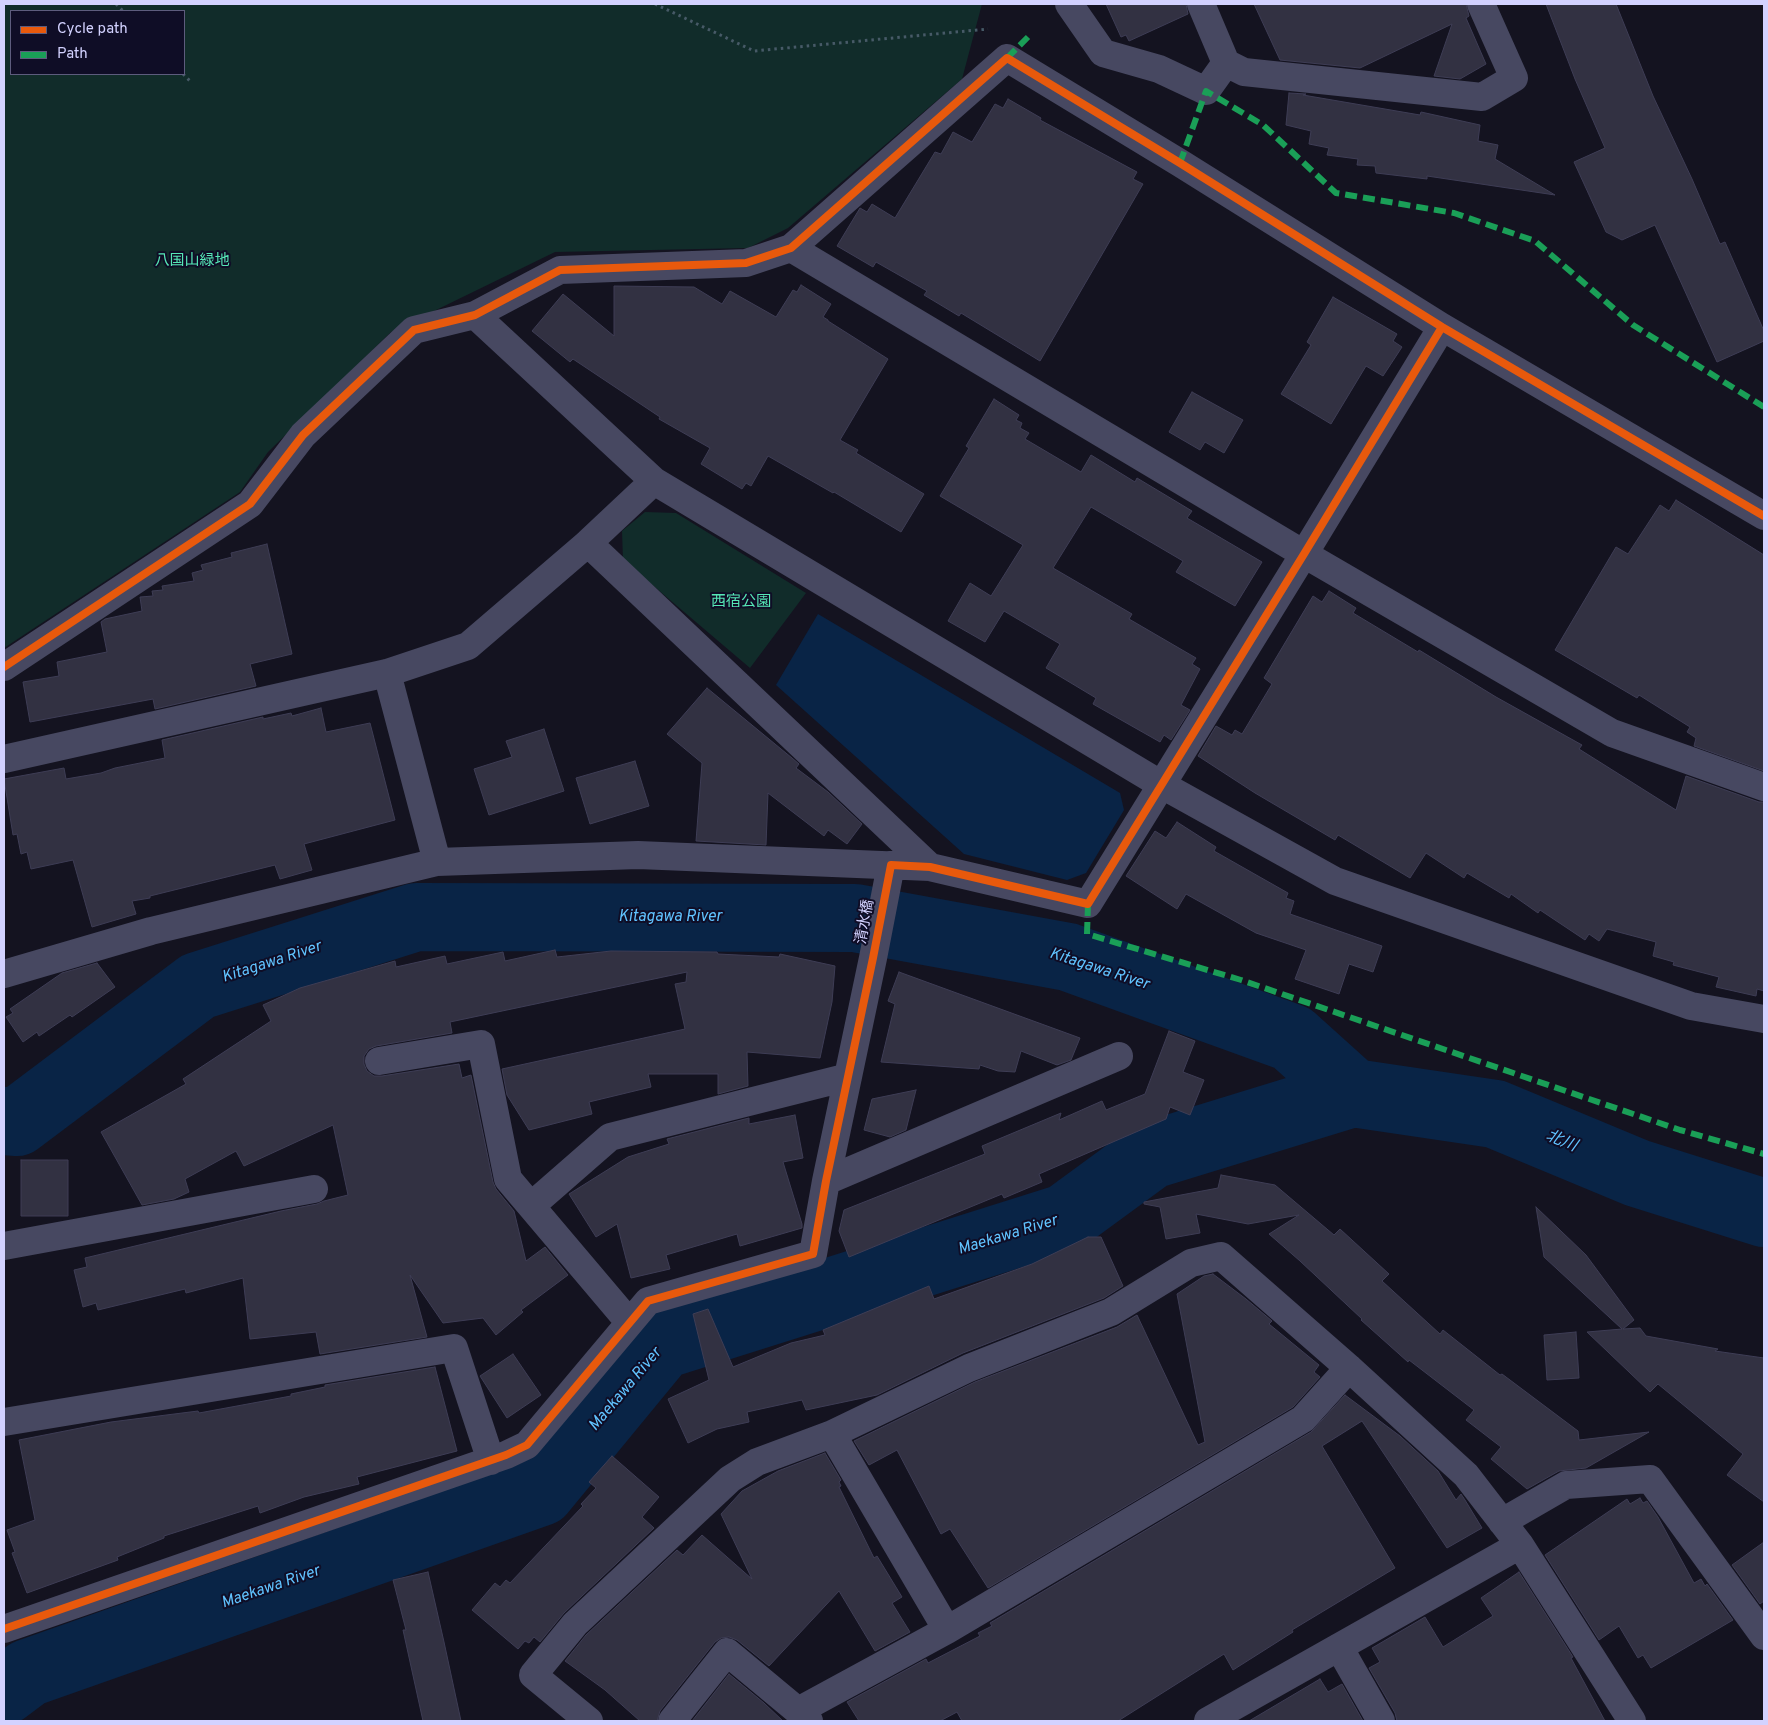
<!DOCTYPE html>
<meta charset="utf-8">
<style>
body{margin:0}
#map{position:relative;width:1768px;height:1725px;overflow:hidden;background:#141320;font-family:Overpass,sans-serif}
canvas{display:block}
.frame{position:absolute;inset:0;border:5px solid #d3d2ff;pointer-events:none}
.legend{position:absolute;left:10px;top:10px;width:175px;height:65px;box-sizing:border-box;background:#0f0d26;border:1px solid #5d5c7d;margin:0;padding:6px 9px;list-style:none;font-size:15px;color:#d3d2ff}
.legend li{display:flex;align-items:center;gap:10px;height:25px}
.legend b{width:25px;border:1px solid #5d5c7d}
</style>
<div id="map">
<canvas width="1768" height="1725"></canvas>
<div class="frame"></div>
<ul class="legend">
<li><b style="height:6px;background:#e8590c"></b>Cycle path</li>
<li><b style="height:6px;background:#1a9f57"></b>Path</li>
</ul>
</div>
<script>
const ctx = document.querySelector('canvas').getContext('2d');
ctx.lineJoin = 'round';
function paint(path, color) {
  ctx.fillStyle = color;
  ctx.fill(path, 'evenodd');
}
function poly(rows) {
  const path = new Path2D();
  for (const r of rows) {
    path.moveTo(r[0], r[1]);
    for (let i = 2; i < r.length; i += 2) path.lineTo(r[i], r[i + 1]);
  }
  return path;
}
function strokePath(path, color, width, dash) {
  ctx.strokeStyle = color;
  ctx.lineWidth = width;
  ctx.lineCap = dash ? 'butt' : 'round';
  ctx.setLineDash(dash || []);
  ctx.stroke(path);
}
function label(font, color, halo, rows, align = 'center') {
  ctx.font = font + ' Overpass,"Noto Sans JP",sans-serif';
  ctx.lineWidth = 4;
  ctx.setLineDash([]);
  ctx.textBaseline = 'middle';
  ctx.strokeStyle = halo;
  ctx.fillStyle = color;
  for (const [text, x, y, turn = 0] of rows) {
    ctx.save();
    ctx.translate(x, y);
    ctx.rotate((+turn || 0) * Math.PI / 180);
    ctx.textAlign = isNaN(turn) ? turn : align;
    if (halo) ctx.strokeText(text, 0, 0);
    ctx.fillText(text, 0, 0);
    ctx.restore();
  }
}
const green = poly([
 [4,4,982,4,962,79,788,228,748,248,555,252,391,332,268,452,240,492,4,648],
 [11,11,184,11,184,74,11,74],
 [645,512,676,513,806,593,750,668,623,560,622,531]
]);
const water = poly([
 [818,614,1120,793,1124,810,1086,873,1067,880,964,854,776,685]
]);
const river = poly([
 [4,1121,17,1122,198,986,416,917,855,918,1068,957,1292,1038,1353,1093,1495,1114,1637,1173,1764,1213],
 [4,1691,28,1673,541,1492,662,1345,1065,1218,1151,1155,1353,1093]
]);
const building = poly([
 [1106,4,1186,4,1188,14,1129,41,1126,35,1121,37,1106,4],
 [1254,4,1466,4,1469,16,1466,18,1486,64,1460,79,1434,76,1452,24,1360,68,1280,60,1254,4],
 [1546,4,1616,4,1653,96,1692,179,1720,244,1725,242,1764,331,1764,341,1717,362,1655,225,1622,240,1606,232,1574,162,1605,148,1575,79,1546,4],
 [1289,93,1306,94,1303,95,1420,115,1421,112,1480,125,1478,141,1498,145,1495,159,1555,195,1427,176,1427,179,1376,173,1375,166,1357,165,1358,159,1327,155,1329,148,1309,144,1311,131,1286,125,1289,93],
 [1008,99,1041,118,1040,120,1137,172,1133,179,1143,184,1040,361,961,313,959,316,924,295,927,291,876,262,873,267,837,246,860,208,867,212,872,204,895,218,935,152,941,154,953,132,972,142,995,104,1003,108,1008,99],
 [801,285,831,304,823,317,828,320,828,321,888,359,840,440,858,450,856,453,924,494,901,532,834,492,833,493,768,456,751,486,746,483,742,489,701,464,710,448,659,419,660,417,573,359,570,362,532,331,563,294,614,336,614,286,694,287,722,304,730,291,776,317,793,290,797,292,801,285],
 [1333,297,1397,334,1393,341,1402,347,1383,376,1366,366,1331,424,1281,394,1311,345,1307,342,1333,297],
 [1192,392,1243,420,1224,453,1205,442,1200,450,1169,432,1192,392],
 [994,399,1019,415,1016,420,1022,423,1020,428,1029,433,1025,439,1081,472,1091,455,1135,482,1137,478,1192,511,1187,518,1262,562,1235,606,1176,572,1183,561,1091,507,1053,568,1132,614,1129,619,1196,658,1192,664,1200,669,1181,705,1190,710,1171,740,1164,735,1160,742,1093,704,1096,698,1046,668,1060,644,1004,611,985,642,948,621,970,583,991,596,1023,545,940,496,969,448,966,446,994,399],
 [1676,500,1764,555,1764,771,1694,746,1696,738,1687,732,1690,727,1639,695,1637,698,1555,650,1616,547,1628,554,1660,505,1669,511,1676,500],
 [267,544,292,654,250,664,256,686,155,709,153,699,30,722,23,682,59,676,57,662,107,652,101,622,105,619,142,611,140,597,153,596,152,591,163,590,162,586,194,581,192,573,203,570,201,565,232,557,231,553,267,544],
 [1329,591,1356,608,1353,613,1418,652,1419,650,1496,697,1582,745,1579,749,1676,810,1686,776,1759,802,1764,802,1764,991,1757,989,1756,996,1716,987,1719,977,1673,965,1674,962,1653,956,1656,942,1607,929,1599,941,1589,934,1585,940,1540,910,1538,913,1511,894,1509,898,1467,873,1464,878,1426,853,1410,878,1338,835,1335,840,1255,793,1198,756,1216,726,1232,735,1235,730,1242,734,1272,684,1264,678,1313,596,1322,602,1329,591],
 [707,688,792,758,799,764,796,768,828,792,862,824,847,844,828,830,824,836,768,793,766,845,696,841,702,763,667,734,707,688],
 [321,708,326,732,370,723,395,820,304,844,312,870,280,879,275,865,150,896,150,898,132,901,136,914,92,927,73,860,31,869,27,852,21,854,17,834,13,835,4,779,64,768,66,779,101,773,115,768,165,758,162,740,263,717,263,719,291,713,292,716,321,708],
 [544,729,564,791,489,815,474,769,512,757,506,741,544,729],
 [635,761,649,806,590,824,576,778,635,761],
 [1177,822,1216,847,1214,851,1288,893,1286,898,1294,901,1290,914,1382,946,1373,972,1349,964,1339,994,1295,979,1306,950,1256,933,1186,894,1177,909,1126,876,1155,831,1166,838,1177,822],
 [555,950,557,957,611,951,717,952,718,954,779,957,780,954,835,966,832,1002,820,1058,747,1052,748,1086,718,1094,718,1074,648,1074,651,1087,589,1102,592,1114,529,1130,507,1095,502,1069,685,1029,675,984,686,982,687,972,450,1022,452,1033,376,1046,369,1049,364,1056,364,1064,367,1071,374,1076,382,1076,459,1064,462,1078,471,1075,493,1182,496,1189,514,1211,526,1261,545,1247,568,1275,521,1310,523,1312,496,1335,483,1318,443,1323,410,1275,427,1337,320,1354,316,1332,250,1339,243,1278,186,1293,185,1289,98,1310,96,1303,83,1307,74,1270,87,1267,85,1258,281,1211,317,1204,324,1201,348,1195,333,1125,244,1166,236,1151,185,1179,189,1192,174,1199,142,1205,101,1132,186,1084,183,1079,271,1021,263,1005,300,988,395,961,396,967,445,956,447,964,503,952,505,961,555,950],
 [97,963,115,987,72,1017,70,1015,39,1036,37,1032,23,1042,6,1017,13,1013,10,1009,62,973,97,963],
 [899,972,1080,1038,1071,1060,1057,1065,1021,1051,1015,1072,998,1071,980,1065,979,1069,881,1062,895,1004,888,1001,899,972],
 [1169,1031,1195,1041,1183,1072,1204,1080,1190,1115,1170,1107,1166,1119,1039,1174,1042,1182,1004,1198,1002,1194,849,1257,839,1231,844,1210,985,1154,982,1146,1061,1113,1059,1120,1102,1101,1106,1110,1145,1094,1169,1031],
 [916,1090,906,1130,890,1137,864,1130,872,1099,916,1090],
 [795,1115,803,1158,783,1162,802,1224,802,1228,740,1246,737,1234,666,1255,670,1269,631,1278,617,1224,596,1237,569,1194,628,1157,669,1144,667,1139,749,1118,749,1124,795,1115],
 [21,1160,68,1160,68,1216,21,1216,21,1160],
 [1221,1175,1275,1185,1334,1235,1340,1229,1389,1274,1382,1281,1440,1334,1443,1330,1500,1375,1502,1374,1578,1431,1579,1440,1649,1432,1586,1468,1559,1471,1527,1489,1491,1459,1501,1447,1466,1420,1474,1410,1409,1360,1408,1362,1361,1320,1362,1319,1300,1261,1269,1234,1299,1215,1248,1224,1196,1214,1200,1233,1166,1239,1160,1207,1144,1204,1144,1202,1218,1188,1221,1175],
 [1536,1207,1586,1255,1634,1320,1623,1329,1640,1328,1646,1336,1718,1349,1715,1351,1764,1358,1764,1502,1727,1475,1743,1454,1658,1384,1650,1392,1587,1332,1622,1329,1544,1257,1536,1207],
 [1088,1237,1101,1237,1123,1286,1104,1298,963,1353,877,1395,806,1410,802,1400,747,1412,749,1422,717,1429,688,1443,668,1399,709,1380,693,1314,708,1309,733,1367,791,1343,825,1335,823,1330,929,1286,934,1299,1032,1264,1088,1237],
 [1213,1274,1246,1299,1272,1321,1269,1324,1319,1365,1314,1372,1320,1377,1293,1407,988,1588,950,1529,941,1534,897,1450,869,1465,854,1441,975,1382,1117,1327,1137,1315,1198,1445,1205,1442,1177,1294,1204,1276,1213,1274],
 [1576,1332,1579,1378,1547,1380,1544,1335,1576,1332],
 [513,1354,541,1395,507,1418,480,1376,513,1354],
 [435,1367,457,1451,357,1477,359,1484,304,1497,260,1513,258,1506,164,1536,164,1538,117,1557,118,1560,27,1593,12,1553,15,1552,7,1530,35,1520,19,1440,111,1422,198,1411,199,1413,291,1396,291,1394,325,1387,325,1385,435,1367],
 [1345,1395,1400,1436,1438,1471,1456,1500,1461,1494,1465,1500,1482,1528,1447,1548,1362,1421,1322,1446,1395,1568,1292,1630,1293,1632,1233,1670,1224,1654,1118,1721,962,1721,957,1712,940,1721,859,1721,847,1702,926,1659,928,1663,980,1636,978,1633,992,1626,990,1623,1311,1432,1345,1395],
 [825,1453,841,1480,839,1482,841,1486,839,1487,874,1558,877,1556,902,1597,892,1603,910,1632,875,1651,839,1591,769,1666,737,1640,729,1637,721,1638,715,1642,660,1711,657,1721,640,1721,605,1690,565,1661,586,1635,677,1550,683,1555,702,1535,752,1579,721,1514,742,1491,778,1471,825,1453],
 [612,1456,659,1497,642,1517,654,1528,564,1613,540,1642,534,1637,529,1643,525,1641,518,1649,472,1610,495,1583,500,1587,506,1580,510,1583,583,1506,581,1504,596,1488,589,1482,612,1456],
 [1640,1498,1643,1503,1647,1501,1658,1517,1694,1583,1701,1579,1705,1586,1707,1584,1733,1620,1651,1668,1643,1655,1638,1658,1619,1626,1599,1640,1545,1555,1627,1499,1630,1504,1640,1498],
 [1764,1542,1764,1601,1760,1604,1732,1565,1764,1542],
 [428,1572,444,1642,461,1721,423,1721,403,1630,406,1630,393,1580,428,1572],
 [1519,1572,1573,1657,1571,1658,1605,1721,1397,1721,1395,1713,1369,1668,1380,1662,1372,1648,1425,1617,1443,1647,1493,1616,1481,1598,1519,1572],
 [729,1674,764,1703,783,1721,692,1721,729,1674],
 [1320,1679,1328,1692,1342,1684,1363,1721,1249,1721,1320,1679]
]);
const path = poly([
 [116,4,123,11],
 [655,4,754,51,988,29],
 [183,74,190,81]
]);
const minor = poly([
 [1069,4,1103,53,1159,69,1206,91,1226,63],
 [1201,4,1226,63,1244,72,1482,97,1514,78,1481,4],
 [791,248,1304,554,1612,733,1764,787],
 [475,315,654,481,1162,785,1335,881,1691,1006,1764,1019],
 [588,543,930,867],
 [4,667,250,504,303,435,414,330,475,315,560,270,746,263,791,248,1007,58,1180,163,1442,327,1764,516],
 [387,673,437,862],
 [4,759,387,673,468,646,588,543,654,481],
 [4,974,151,931,437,862,638,855,930,867,1088,904,1304,554,1442,327],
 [379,1061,481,1044,508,1179,629,1322],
 [826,1181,1119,1056],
 [531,1206,610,1137,848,1077],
 [4,1246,314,1189],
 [4,1422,454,1348,491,1461],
 [832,1434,947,1630],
 [1502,1522,1566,1485,1650,1479,1764,1636],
 [4,1629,506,1455,527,1445,648,1301,813,1254,826,1181,873,958,891,865],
 [1339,1647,1381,1721],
 [589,1721,533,1675,575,1624,730,1479,757,1462,832,1434,969,1368,1111,1312,1191,1263,1221,1256,1349,1368,1466,1475,1520,1545,1632,1721],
 [672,1721,727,1652,798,1711],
 [809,1721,798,1711,947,1630,1303,1419,1349,1368],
 [1208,1721,1520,1545]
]);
const quiet = poly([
 [1007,58,1028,37],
 [1180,163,1206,91,1263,125,1336,193,1454,213,1535,241,1633,325,1764,407],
 [1088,904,1087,934,1241,980,1680,1130,1764,1154]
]);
const cycleway = poly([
 [4,667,250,504,303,435,414,330,475,315,560,270,746,263,791,248,1007,58,1180,163,1442,327,1764,516],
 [4,1629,506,1455,527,1445,648,1301,813,1254,826,1181,873,958,891,865,930,867,1088,904,1304,554,1442,327]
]);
const parkNames = [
 ["八国山緑地",192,262],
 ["西宿公園",741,603]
];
const streetNames = [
 ["清水橋",866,922,-80]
];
const waterNames = [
 ["Kitagawa River",670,918],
 ["Kitagawa River",272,963,-18],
 ["Kitagawa River",1099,970,18],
 ["北川",1561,1142,22],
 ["Maekawa River",1008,1236,-17],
 ["Maekawa River",626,1390,-50],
 ["Maekawa River",271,1588,-19]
];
paint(green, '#112c2a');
paint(water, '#092446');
strokePath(river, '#092446', 68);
paint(building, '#323142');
strokePath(building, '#3e3d55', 1);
strokePath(path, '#475a67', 3, [2.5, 4]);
strokePath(minor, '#474861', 28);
strokePath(quiet, '#1a9f57', 6, [12, 6]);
strokePath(cycleway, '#e8590c', 8);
label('15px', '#56e7b6', '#0f0d26', parkNames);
label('15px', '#d3d2ff', '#0f0d26', streetNames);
label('italic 16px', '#60c3ff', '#0f0d26', waterNames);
</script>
